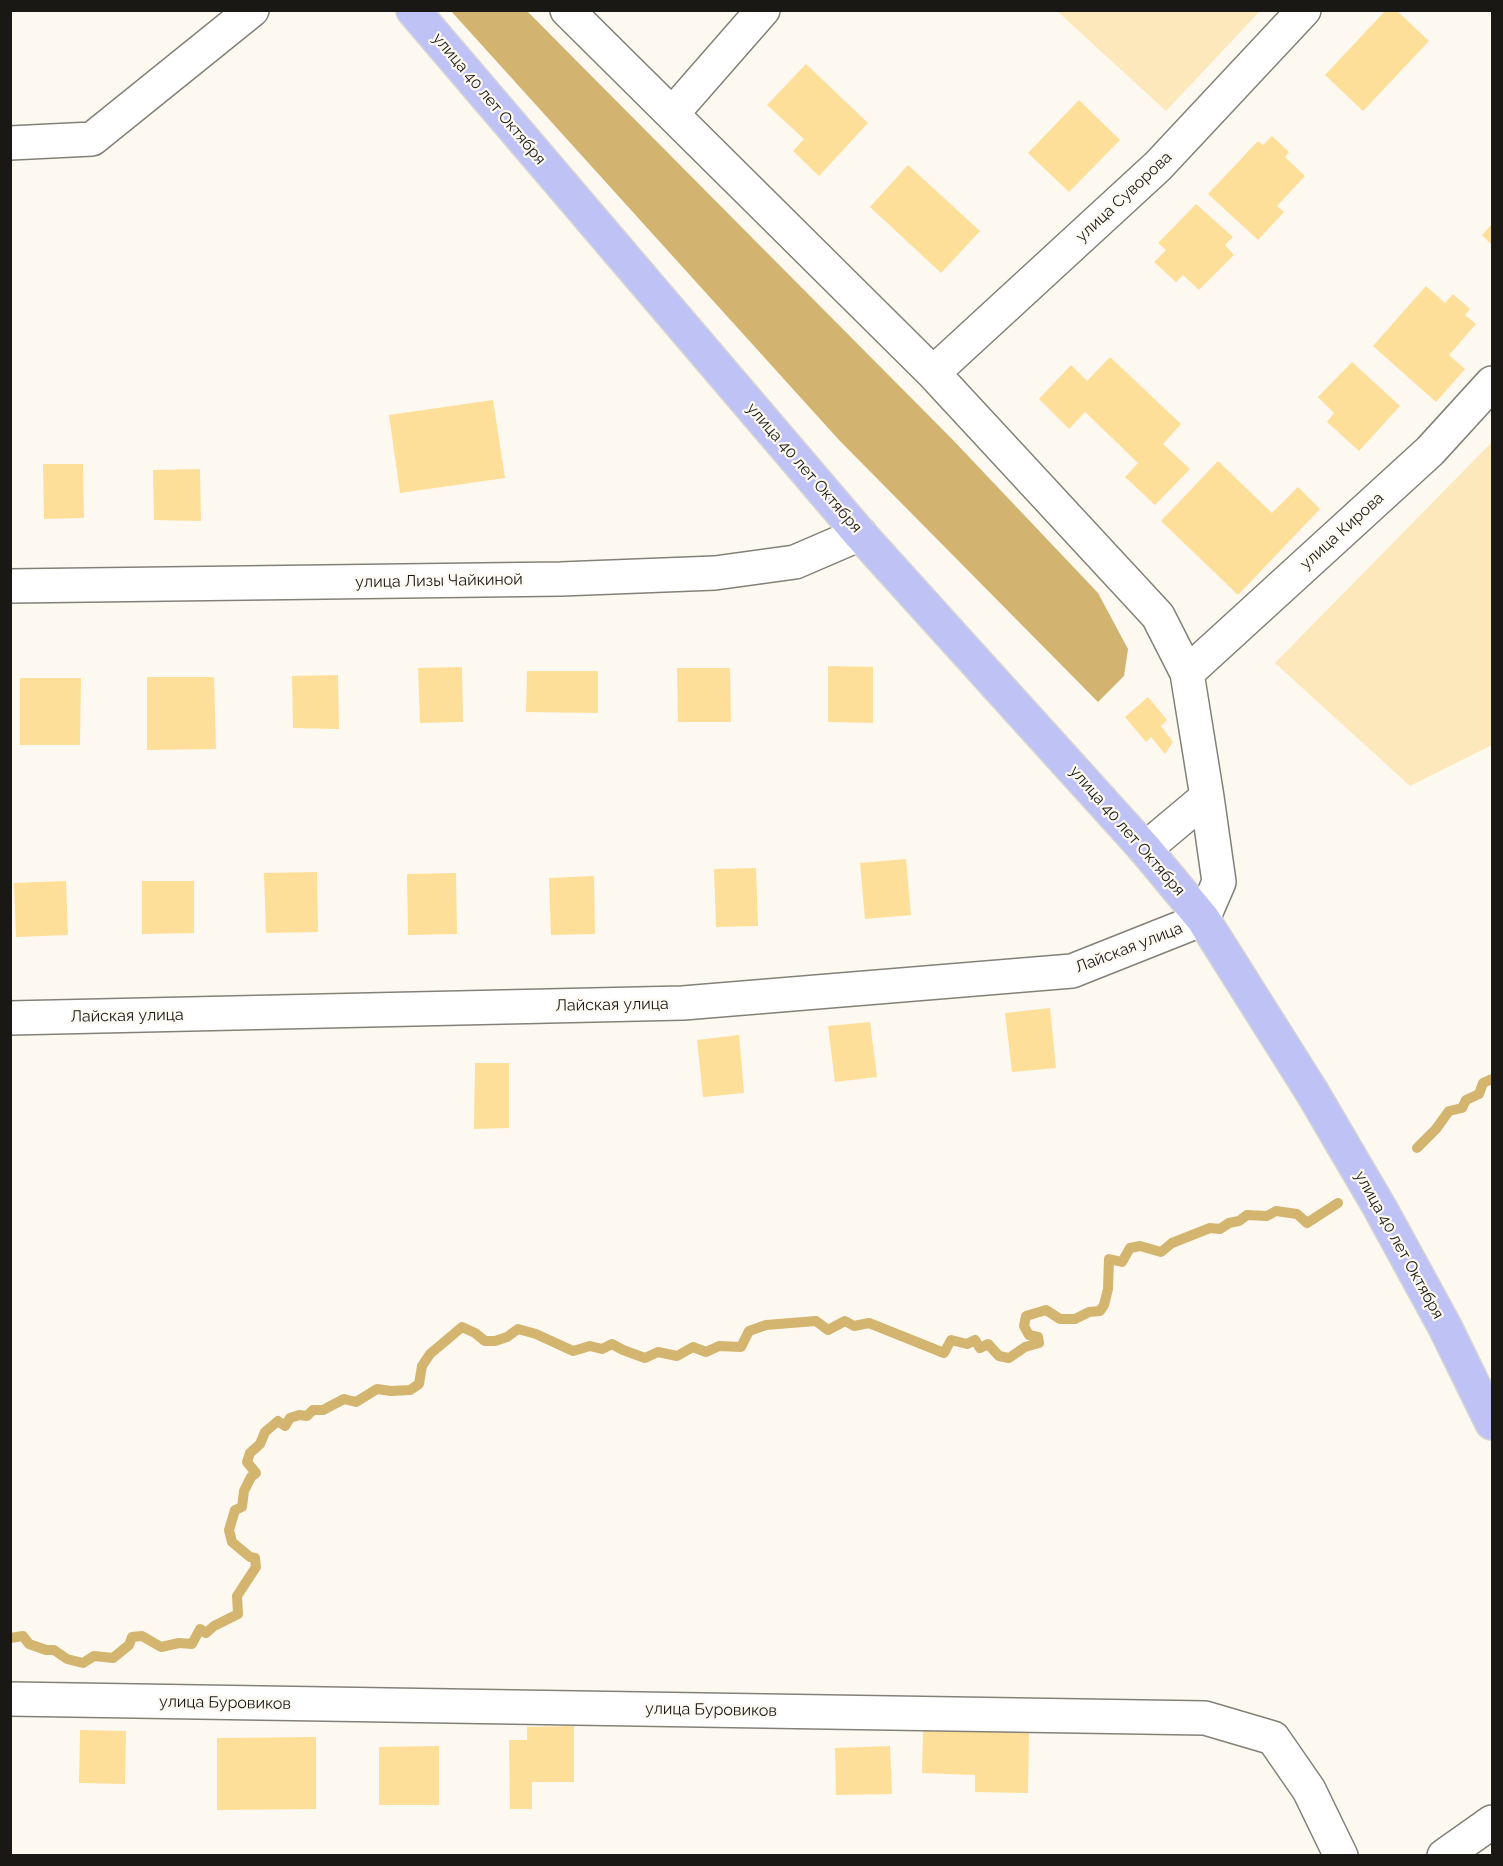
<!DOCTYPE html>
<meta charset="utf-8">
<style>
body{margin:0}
#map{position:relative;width:1503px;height:1866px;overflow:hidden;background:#fdf9f1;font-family:Raleway,sans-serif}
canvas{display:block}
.frame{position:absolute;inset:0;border:12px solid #191815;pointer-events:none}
</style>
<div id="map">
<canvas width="1503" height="1866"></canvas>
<div class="frame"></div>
</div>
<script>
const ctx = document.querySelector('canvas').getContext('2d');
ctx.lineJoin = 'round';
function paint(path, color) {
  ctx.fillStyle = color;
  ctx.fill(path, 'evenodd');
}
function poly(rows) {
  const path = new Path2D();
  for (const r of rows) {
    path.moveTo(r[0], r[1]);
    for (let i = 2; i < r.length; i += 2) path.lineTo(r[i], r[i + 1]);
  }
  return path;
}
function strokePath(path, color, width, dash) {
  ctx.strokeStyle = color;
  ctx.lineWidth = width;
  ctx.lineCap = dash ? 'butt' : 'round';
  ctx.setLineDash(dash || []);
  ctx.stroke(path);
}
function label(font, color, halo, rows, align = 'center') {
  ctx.font = font + ' Raleway,sans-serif';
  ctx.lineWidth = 4.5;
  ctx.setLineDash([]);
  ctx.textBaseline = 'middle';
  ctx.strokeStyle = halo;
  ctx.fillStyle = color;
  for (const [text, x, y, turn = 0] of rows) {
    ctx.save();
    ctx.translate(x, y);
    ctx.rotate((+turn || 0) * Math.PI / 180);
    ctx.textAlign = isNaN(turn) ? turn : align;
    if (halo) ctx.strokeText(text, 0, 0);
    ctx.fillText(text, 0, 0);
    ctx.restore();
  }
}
const green = poly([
 [1057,11,1260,11,1166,111],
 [1492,442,1492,745,1410,786,1275,663]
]);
const forest = poly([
 [451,11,527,11,952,439,1098,593,1128,649,1124,676,1098,702,839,440]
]);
const stream = poly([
 [1417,1148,1436,1129,1449,1111,1462,1108,1466,1100,1479,1094,1483,1083,1492,1079],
 [10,1638,23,1636,29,1644,46,1650,54,1650,67,1659,83,1663,94,1656,113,1658,129,1645,132,1637,142,1636,161,1647,179,1643,192,1644,200,1629,206,1633,214,1626,238,1614,237,1596,256,1567,255,1558,250,1557,232,1542,229,1530,235,1510,242,1507,244,1491,251,1477,256,1473,247,1462,250,1453,260,1444,265,1432,278,1421,285,1426,290,1418,299,1415,307,1416,313,1410,323,1410,344,1399,356,1402,377,1389,391,1391,410,1390,419,1384,422,1366,430,1354,462,1327,475,1333,485,1341,495,1341,507,1337,518,1329,536,1334,573,1351,590,1346,602,1349,612,1344,623,1350,645,1358,658,1352,677,1356,693,1347,706,1352,719,1346,741,1347,749,1331,766,1325,816,1321,828,1330,845,1321,854,1326,869,1323,944,1353,951,1340,967,1344,975,1340,980,1348,988,1344,999,1356,1009,1358,1025,1347,1039,1343,1038,1337,1029,1335,1024,1326,1026,1316,1046,1310,1060,1319,1075,1319,1089,1312,1100,1311,1104,1305,1108,1289,1109,1259,1122,1262,1130,1248,1140,1246,1161,1252,1172,1243,1210,1228,1220,1229,1229,1223,1239,1221,1247,1215,1267,1216,1276,1211,1297,1214,1307,1223,1338,1203]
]);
const building = poly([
 [1386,10,1396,10,1429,41,1363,111,1325,75],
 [806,64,868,123,819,176,793,151,804,139,767,105],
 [1079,100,1120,140,1069,192,1028,153],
 [1272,136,1289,152,1285,157,1305,176,1277,206,1284,212,1258,240,1208,194,1258,141,1263,145],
 [908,165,980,231,941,273,870,207],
 [1196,204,1233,237,1225,245,1234,255,1199,290,1183,275,1176,282,1154,262,1166,250,1158,243],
 [1492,224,1492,245,1482,235],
 [1426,286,1445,303,1453,294,1470,309,1465,315,1476,324,1449,355,1465,369,1436,402,1373,346],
 [1110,357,1181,424,1163,444,1190,469,1155,505,1125,477,1138,463,1085,412,1069,429,1039,399,1071,365,1087,381],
 [1352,362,1400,406,1359,451,1327,422,1334,413,1318,397],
 [493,400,505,478,400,493,389,415],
 [1218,461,1272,513,1298,487,1320,509,1238,595,1161,521],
 [43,464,83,464,84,518,44,519],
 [200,469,201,521,154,520,153,470],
 [828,666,873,667,873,723,828,722],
 [462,667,463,722,420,723,418,668],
 [677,668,730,668,731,722,678,722],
 [527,671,598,671,598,713,526,712],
 [338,675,339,729,293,728,292,676],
 [147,677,214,677,216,749,147,750],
 [20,678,81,678,80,745,20,745],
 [1148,697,1167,720,1161,726,1173,742,1165,754,1151,737,1146,742,1125,717],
 [906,859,911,915,865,919,860,863],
 [756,868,758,926,716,927,714,869],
 [317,872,318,932,266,933,264,873],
 [456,873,457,934,408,935,407,874],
 [594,876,595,934,551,935,549,878],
 [66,881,68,935,16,937,14,883],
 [142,881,194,881,194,933,142,934],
 [1050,1008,1056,1068,1012,1072,1005,1013],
 [870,1022,877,1077,835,1082,828,1026],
 [739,1035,744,1093,703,1097,697,1040],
 [475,1063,509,1063,509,1128,474,1129],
 [574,1726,574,1782,532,1782,532,1809,510,1809,509,1740,527,1740,527,1727],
 [80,1730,126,1731,125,1784,79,1783],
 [923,1730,1029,1732,1028,1793,975,1792,975,1775,922,1773],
 [316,1737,316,1809,217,1810,217,1738],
 [439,1746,439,1805,379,1805,379,1747],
 [890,1746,892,1794,836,1795,835,1748]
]);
const minor = poly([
 [672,114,763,10],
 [10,143,92,139,252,10],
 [933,373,1158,166,1304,10],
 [10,586,561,579,715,573,795,562,860,534],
 [1187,673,1430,451,1492,383],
 [1145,849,1207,797],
 [10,1018,683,1003,1072,971,1203,919,1219,882,1207,797,1187,673,1158,616,933,373,567,10],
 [10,1699,1205,1718,1273,1738,1309,1790,1341,1856],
 [1444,1856,1492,1822]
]);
const major = poly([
 [413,10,860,534,1145,849,1203,919,1312,1092,1380,1208,1445,1327,1492,1423]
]);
const streetNames = [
 ["улица 40 лет Октября",489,99,50],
 ["улица Суворова",1124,197,-43],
 ["улица 40 лет Октября",804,468,49],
 ["улица Кирова",1342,531,-42],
 ["улица Лизы Чайкиной",439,581,-1],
 ["улица 40 лет Октября",1127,831,49],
 ["Лайская улица",1129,948,-21],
 ["Лайская улица",612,1005,-1],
 ["Лайская улица",127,1016,-1],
 ["улица 40 лет Октября",1399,1245,61],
 ["улица Буровиков",225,1703,1],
 ["улица Буровиков",711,1710,1]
];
paint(green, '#fde8bb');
paint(forest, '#d2b36f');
strokePath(stream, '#d4b570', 10);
paint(building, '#fedf99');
strokePath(minor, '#838078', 36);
strokePath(major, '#d6d5d5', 36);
strokePath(minor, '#fff', 33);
strokePath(major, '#bec2f4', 33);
label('16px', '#191815', '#fdf9f1', streetNames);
</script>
